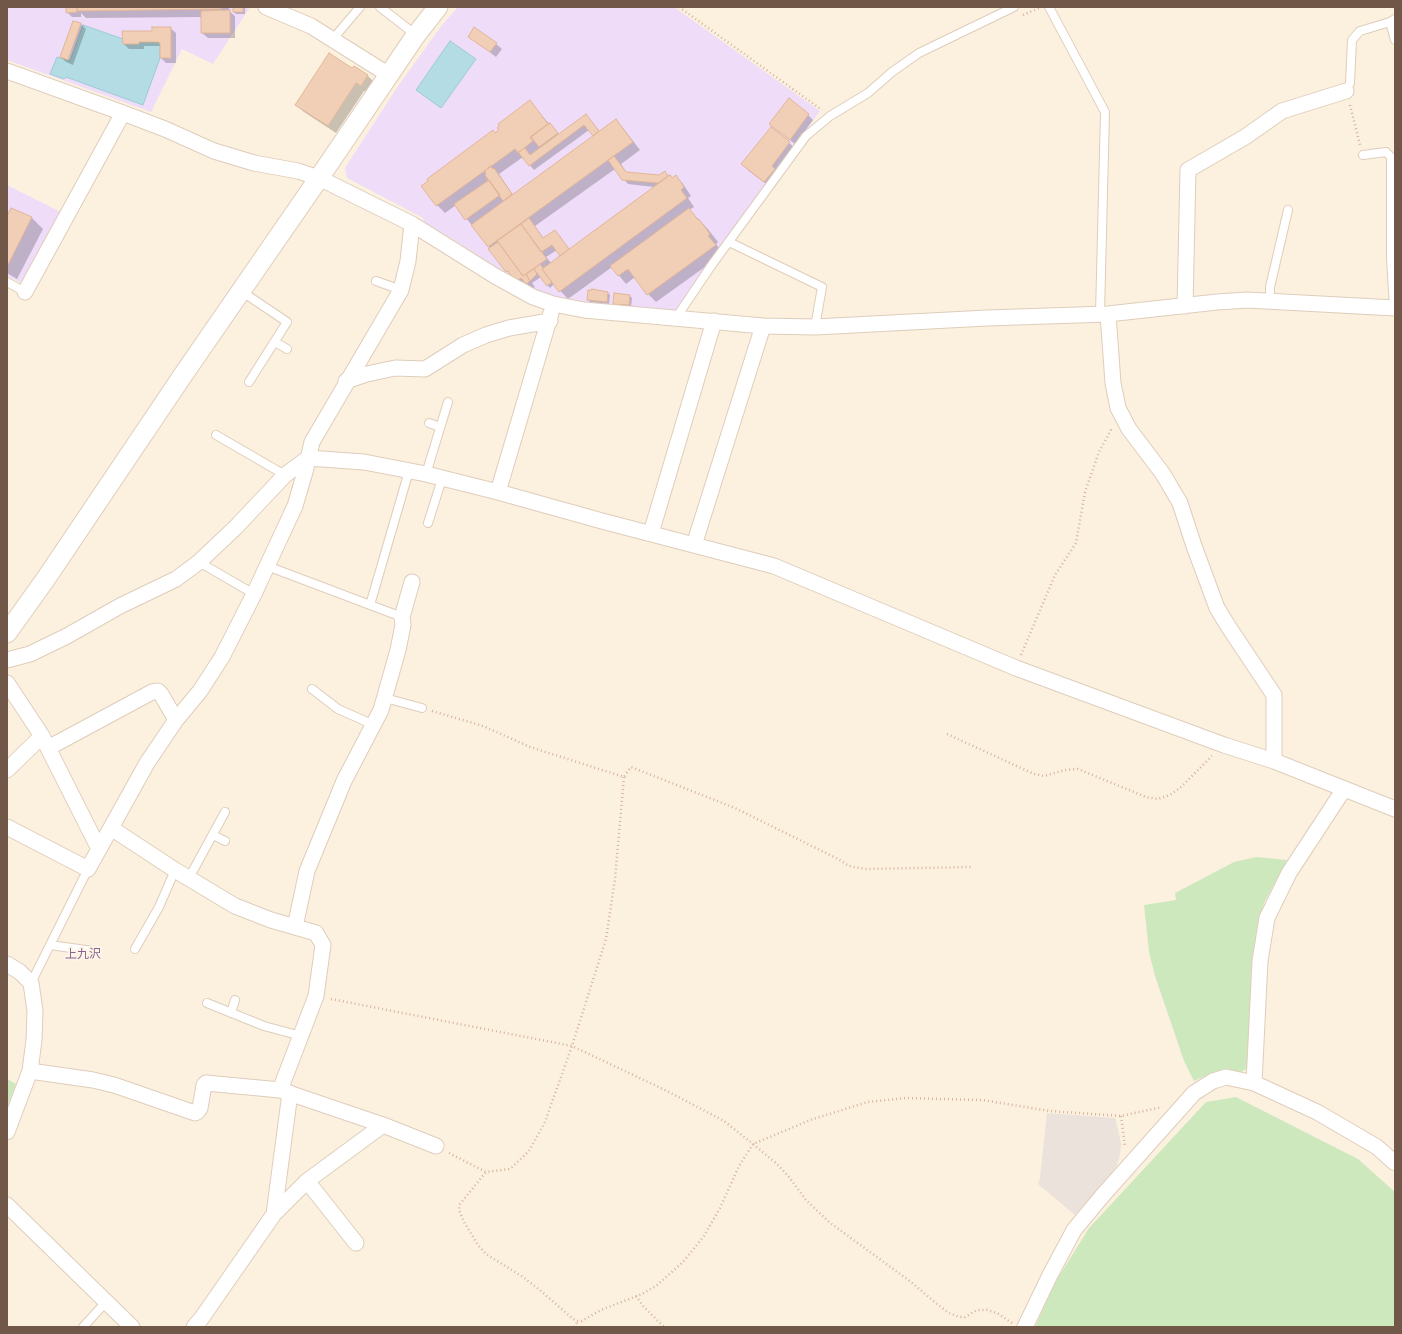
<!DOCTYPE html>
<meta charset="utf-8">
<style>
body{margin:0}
#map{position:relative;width:1402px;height:1334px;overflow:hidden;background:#fcf1df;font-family:Ubuntu,sans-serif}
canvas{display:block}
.frame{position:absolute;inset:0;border:8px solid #715747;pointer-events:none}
</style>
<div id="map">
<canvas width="1402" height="1334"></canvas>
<div class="frame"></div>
</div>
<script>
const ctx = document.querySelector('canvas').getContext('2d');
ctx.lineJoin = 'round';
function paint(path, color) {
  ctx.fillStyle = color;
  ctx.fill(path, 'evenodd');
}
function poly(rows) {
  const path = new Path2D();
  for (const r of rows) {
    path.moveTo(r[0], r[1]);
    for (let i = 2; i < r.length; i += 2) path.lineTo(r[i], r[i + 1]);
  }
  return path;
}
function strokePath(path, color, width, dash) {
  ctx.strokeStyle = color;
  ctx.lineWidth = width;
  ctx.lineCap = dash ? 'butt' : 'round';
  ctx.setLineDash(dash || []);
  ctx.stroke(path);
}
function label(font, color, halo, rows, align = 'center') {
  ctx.font = font + ' Ubuntu,"Noto Sans JP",sans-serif';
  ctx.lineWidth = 4;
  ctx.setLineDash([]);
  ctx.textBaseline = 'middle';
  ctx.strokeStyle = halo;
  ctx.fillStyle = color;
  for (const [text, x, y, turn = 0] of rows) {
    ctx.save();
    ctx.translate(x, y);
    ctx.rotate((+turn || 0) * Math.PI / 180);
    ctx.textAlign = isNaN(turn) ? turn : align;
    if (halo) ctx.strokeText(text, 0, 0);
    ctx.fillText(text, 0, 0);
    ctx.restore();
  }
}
const industrial = poly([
 [1047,1113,1115,1118,1119,1134,1121,1144,1120,1155,1117,1165,1111,1174,1075,1215,1038,1184,1040,1178]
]);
const education = poly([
 [7,7,250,7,213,64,182,49,151,112,7,60],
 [458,7,674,7,820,111,675,311,565,300,538,291,508,276,459,243,424,222,423,218,347,178,345,168,396,89,442,25],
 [7,185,63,213,24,284,7,276]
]);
const green = poly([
 [1256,857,1287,860,1264,903,1258,927,1249,1067,1240,1073,1223,1072,1205,1076,1194,1081,1184,1061,1155,976,1149,952,1144,905,1176,900,1175,893,1234,862],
 [7,1079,16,1084,7,1108],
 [1236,1097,1358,1159,1395,1192,1395,1327,1035,1327,1056,1281,1089,1228,1206,1102]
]);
const water = poly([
 [83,25,123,39,123,44,139,44,139,42,159,42,159,43,160,43,160,58,143,105,66,77,64,79,50,74,57,57,70,61,83,25],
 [450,41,476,59,441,108,416,90,450,41]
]);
const shadow = poly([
 [67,7,229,7,229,11,235,16,235,38,208,38,202,33,202,17,86,18,81,13,81,17,72,17,67,12],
 [234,7,245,7,245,14,236,14,234,12],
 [73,22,81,24,86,29,73,65,66,62,61,57],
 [170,28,176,33,176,63,166,63,161,58,161,46,144,46,144,49,129,49,124,44,153,32],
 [469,36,496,44,502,49,496,57],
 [354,67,368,76,376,84,369,94,364,91,336,133,304,112,296,105],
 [530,102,559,135,586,115,600,132,616,120,623,128,640,150,621,164,627,173,659,176,665,172,672,179,676,176,683,184,691,196,688,198,694,207,689,210,707,228,718,242,716,244,723,254,656,302,648,294,635,277,626,284,612,267,568,299,554,284,550,288,541,277,532,283,535,287,532,289,526,283,523,285,513,276,512,277,456,205,445,213,437,205,423,186,495,134],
 [589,130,594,136,513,195,499,174,523,157,534,170],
 [615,169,628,184,654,187,569,250,560,236,544,239,535,226],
 [557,250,561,256,551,263,546,257],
 [808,115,813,120,795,144,770,124],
 [789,143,797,150,779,175,782,177,773,189,750,172,742,164],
 [12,209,32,218,43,229,17,279,7,273,7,218],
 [599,292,608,293,610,295,609,304,590,302,588,300],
 [630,296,632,298,631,307,616,306,614,303]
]);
const building = poly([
 [66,7,77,7,77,12,66,13,66,7],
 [77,7,221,7,221,9,77,11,77,7],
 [233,7,243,7,243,12,233,12,233,7],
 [230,10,230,33,201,33,201,11,230,10],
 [73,21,81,23,68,60,60,57,73,21],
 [152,27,171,27,171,58,160,58,160,43,159,43,159,42,139,42,139,44,123,44,122,31,152,31,152,27],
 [474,27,497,43,490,52,468,37,474,27],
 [329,53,352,68,354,66,368,75,361,86,356,83,328,126,295,105,329,53],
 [789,98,809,114,790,140,769,124,789,98],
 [530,100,548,124,530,137,533,141,518,153,515,149,436,206,421,186,428,181,427,179,493,130,495,133,499,130,497,128,499,126,498,124,530,100],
 [586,114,599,131,593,136,584,125,529,166,518,152,525,148,530,155,586,114],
 [616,119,633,142,488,247,471,225,616,119],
 [550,123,558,133,539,147,531,137,550,123],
 [771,127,790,142,772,166,775,169,764,182,741,164,771,127],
 [614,156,626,172,659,175,665,171,668,176,658,183,622,180,608,160,614,156],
 [490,166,493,169,494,168,512,194,503,201,485,175,486,174,485,171,490,166],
 [670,175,672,178,676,175,684,187,681,190,687,198,559,292,542,269,670,175],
 [489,180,500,195,465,220,454,204,489,180],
 [11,208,32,217,7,267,7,216,11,208],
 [689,208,698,220,699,219,710,234,708,236,716,245,647,295,628,269,618,276,610,266,689,208],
 [529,218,543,238,555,230,569,249,560,256,552,245,541,252,521,224,529,218],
 [521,224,547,259,523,276,497,241,521,224],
 [498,242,523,276,526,274,530,281,526,284,521,278,518,280,510,275,508,271,506,272,488,249,498,242],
 [540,264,543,268,542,269,552,282,547,286,534,269,540,264],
 [534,269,537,274,530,281,526,274,534,269],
 [592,289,608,292,607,302,587,300,588,290,592,290,592,289],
 [614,293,630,295,629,305,613,304,614,293]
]);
const path = poly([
 [679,7,822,110],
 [1023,15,1039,8],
 [1350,105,1360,145],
 [1021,655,1055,575,1076,543,1085,492,1099,452,1112,428],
 [432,711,483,726,530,747,624,777,631,767,735,808,838,859,849,866,865,869,971,867],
 [947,734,1034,774,1044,776,1065,770,1078,769,1146,797,1158,799,1170,795,1180,788,1212,756],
 [331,999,572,1046,667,1091,724,1121,753,1144,739,1166,720,1208,704,1236,683,1262,656,1286,642,1294,601,1310,582,1321,578,1321,573,1319,541,1291,523,1277,486,1254,478,1245,464,1222,459,1210,460,1204,486,1172],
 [1121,1116,1125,1147],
 [449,1153,486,1172,510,1169,529,1151,545,1122,572,1046,606,939,615,879,624,777],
 [636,1296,644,1307,664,1327],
 [1012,1323,997,1313,987,1310,977,1310,965,1317,959,1317,949,1313,937,1304,911,1282,829,1222,806,1200,789,1177,777,1164,753,1144,813,1119,868,1102,906,1098,982,1100,1050,1111,1121,1116,1162,1107],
 [574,1327,578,1321]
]);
const service = poly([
 [380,7,416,35],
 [1049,7,1105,112,1100,314],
 [1390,22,1395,40],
 [332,40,360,7],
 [1346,91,1350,83,1352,40,1360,31,1390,22,1395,19],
 [1363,155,1386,152,1391,157,1391,258,1394,308],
 [729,242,822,287,815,327],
 [376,281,401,290],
 [7,282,25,292],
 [241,291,287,322,249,382],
 [1270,301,1270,287,1288,210],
 [676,318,711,266,806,136,830,116,868,93,892,72,919,53,1014,7],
 [275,342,287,349],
 [429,423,440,427],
 [216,435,285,475],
 [426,474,448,402],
 [428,523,442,479],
 [199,562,254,594],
 [267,566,402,617],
 [370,605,409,471],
 [312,689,338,709,374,725],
 [385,698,422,708],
 [213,835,225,841],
 [189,878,225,812],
 [50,945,93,951],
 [135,949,159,907,175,870],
 [31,983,88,869],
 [207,1003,264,1026,301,1036],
 [231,1013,235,1000],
 [83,1327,106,1302]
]);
const minor = poly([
 [266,7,311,26,389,75],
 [7,71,123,113,165,129,214,151,254,163,298,171,319,178,412,224,495,276,533,297,553,304,584,310,763,326,815,327,987,318,1108,314,1217,302,1247,300,1395,308],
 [25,292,123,113],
 [1185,306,1188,170,1245,137,1282,111,1346,91],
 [1108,314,1113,383,1118,408,1129,429,1163,474,1180,503,1194,546,1217,608,1228,626,1274,695,1274,761],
 [346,381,367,374,395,368,425,369,463,345,486,335,509,328,550,321],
 [498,492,551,313],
 [651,533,714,321],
 [694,545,763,326],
 [7,660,30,654,67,636,120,606,176,579,199,562,236,527,285,475,308,458,364,462,426,474,498,492,602,521,774,566,1016,668,1224,745,1274,761,1395,809],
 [7,683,42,736,99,849],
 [48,748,152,692,158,691,161,694,176,720],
 [7,770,42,736],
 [7,827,88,869,147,763,176,720,200,691,222,657,254,594,295,506,305,472,312,442,401,290,408,261,412,224],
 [111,828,175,870,235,906,271,920,316,933,323,945,316,996,280,1090],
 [295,927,307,871,344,781,381,710,398,650,403,625,402,617,412,582],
 [7,964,20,972,31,983,35,1011,34,1040,30,1071,7,1132],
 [30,1071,93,1080,114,1085,195,1113,197,1112,200,1108,204,1085,206,1083,280,1090,383,1125,436,1146],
 [1254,1083,1260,961,1267,918,1289,873,1344,789],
 [307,1181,356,1243],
 [7,1205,132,1327],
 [274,1214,290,1093],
 [194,1327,201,1319,274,1214,307,1181,383,1125],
 [1025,1327,1050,1275,1074,1230,1103,1195,1186,1102,1194,1093,1213,1081,1226,1077,1254,1083,1317,1112,1377,1147,1395,1163]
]);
const tertiary = poly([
 [7,633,45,580,183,375,319,178,416,35,438,7]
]);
const neighbourhoodNames = [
 ["上九沢",83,954]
];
paint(industrial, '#eae2db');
paint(education, '#eedcf8');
paint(green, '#cee8be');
paint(water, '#b4dce4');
strokePath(water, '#9bccd6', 1);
paint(shadow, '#0003');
paint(building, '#f1cfb7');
strokePath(building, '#e3b697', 1);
strokePath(service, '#dfcdbb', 10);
strokePath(minor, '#dfcdbb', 17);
strokePath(tertiary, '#dfcdbb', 21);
strokePath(path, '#d5b39b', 2.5, [1, 3]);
strokePath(service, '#fff', 8);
strokePath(minor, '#fff', 15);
strokePath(tertiary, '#fff', 19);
label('12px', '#856395', '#fff5e5', neighbourhoodNames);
</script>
